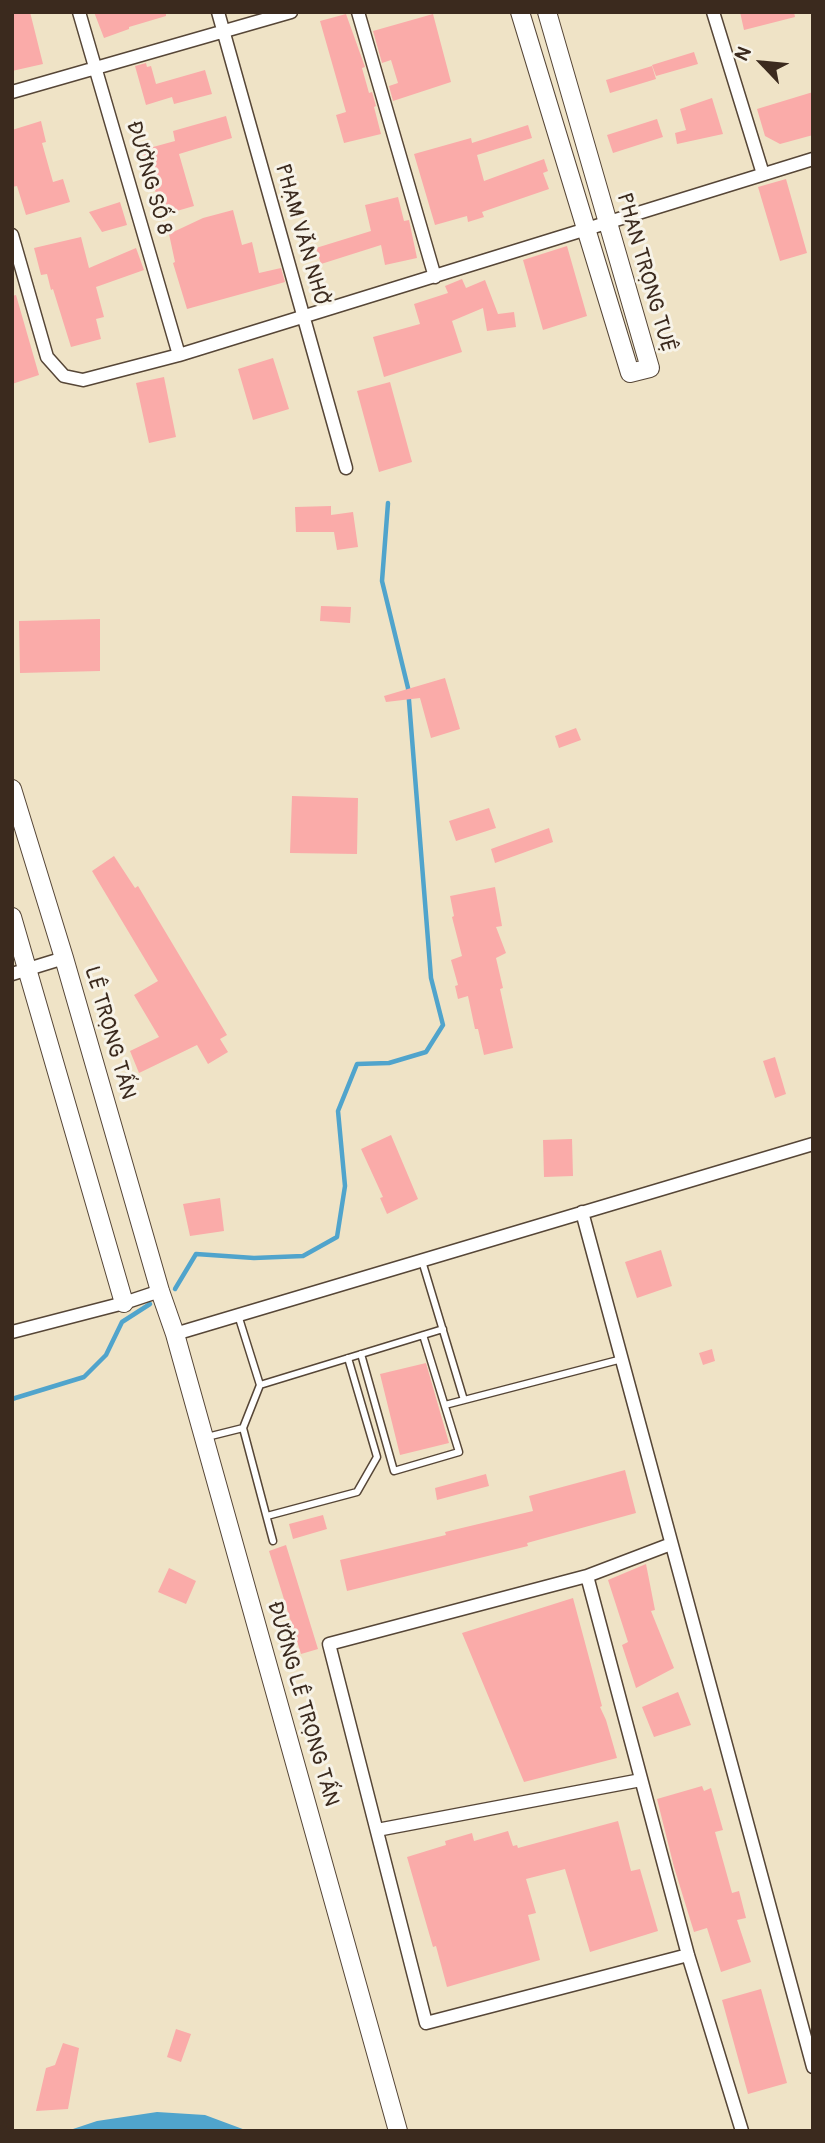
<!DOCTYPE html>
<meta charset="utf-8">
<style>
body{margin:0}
#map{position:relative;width:825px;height:2143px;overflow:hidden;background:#efe3c6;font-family:Pangolin,sans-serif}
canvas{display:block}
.frame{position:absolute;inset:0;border:14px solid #3b2a1e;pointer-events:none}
.north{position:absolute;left:727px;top:28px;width:70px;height:70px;-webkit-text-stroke:5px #f7f3e8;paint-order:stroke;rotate:296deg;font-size:19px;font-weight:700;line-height:28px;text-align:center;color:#3b2a1e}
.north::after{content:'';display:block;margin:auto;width:24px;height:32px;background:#3b2a1e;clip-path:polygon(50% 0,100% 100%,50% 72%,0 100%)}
</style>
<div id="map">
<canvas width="825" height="2143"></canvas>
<div class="frame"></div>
<div class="north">N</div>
</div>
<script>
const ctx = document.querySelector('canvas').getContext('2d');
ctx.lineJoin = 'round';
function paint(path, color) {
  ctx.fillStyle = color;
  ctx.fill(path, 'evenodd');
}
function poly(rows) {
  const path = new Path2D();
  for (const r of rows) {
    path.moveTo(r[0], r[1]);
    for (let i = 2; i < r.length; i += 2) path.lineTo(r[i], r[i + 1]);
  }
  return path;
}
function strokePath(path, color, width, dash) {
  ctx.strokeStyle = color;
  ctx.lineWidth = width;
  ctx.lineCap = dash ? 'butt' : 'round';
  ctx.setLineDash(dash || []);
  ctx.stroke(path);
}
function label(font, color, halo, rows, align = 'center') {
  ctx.font = font + ' Pangolin,sans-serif';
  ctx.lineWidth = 6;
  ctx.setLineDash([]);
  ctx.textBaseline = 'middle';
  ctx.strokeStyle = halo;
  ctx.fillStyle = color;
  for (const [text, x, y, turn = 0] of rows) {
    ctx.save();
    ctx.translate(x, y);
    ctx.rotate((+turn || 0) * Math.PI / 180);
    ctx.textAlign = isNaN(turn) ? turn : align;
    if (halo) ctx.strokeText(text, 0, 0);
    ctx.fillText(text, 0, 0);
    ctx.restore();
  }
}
const water = poly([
 [157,2112,205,2115,248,2131,67,2131,97,2121]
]);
const stream = poly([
 [175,1289,196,1254,254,1258,303,1256,337,1237,345,1186,338,1111,357,1064,389,1063,426,1052,443,1025,431,978,408,688,382,581,388,503],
 [12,1399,84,1377,106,1355,122,1322,150,1304]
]);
const building = poly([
 [12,12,30,12,43,64,12,71],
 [94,12,166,12,166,16,129,27,129,29,104,38],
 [740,12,794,12,795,17,744,30],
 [346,14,365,67,362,68,369,93,372,92,376,106,374,107,381,134,344,143,336,115,346,112,320,21],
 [433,14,451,82,393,101,389,86,398,83,391,60,382,63,373,31],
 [694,52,698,64,656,76,652,65],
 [146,63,147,67,151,66,156,84,205,70,212,94,174,104,172,97,146,105,135,66],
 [652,66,656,79,610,93,606,80],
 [813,92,813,135,780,144,765,136,757,109],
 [712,98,723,134,677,144,675,133,686,130,680,109],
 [226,116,232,138,179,154,194,206,163,215,142,150,175,141,173,131],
 [657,119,663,137,613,153,607,135],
 [41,121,46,142,42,143,53,182,63,179,70,202,26,215,17,186,12,187,12,130],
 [528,125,532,138,477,155,484,181,544,159,548,171,543,173,549,189,482,212,484,217,468,222,467,216,435,225,414,154,471,138,472,143],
 [786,179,807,253,780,261,758,187],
 [398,197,404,221,409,220,417,258,385,265,381,245,321,264,316,248,371,231,365,205],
 [120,202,127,225,102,232,89,212],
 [233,210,242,245,252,242,259,273,281,268,285,282,187,309,173,263,175,262,169,234,203,218],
 [81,237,89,268,136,248,144,270,96,287,104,317,96,319,101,339,71,347,53,289,51,290,47,274,41,275,34,248],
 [567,246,587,316,543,330,523,260],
 [462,279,466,288,485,280,498,314,514,312,516,327,487,331,483,308,452,321,462,352,384,377,373,337,420,324,414,304,448,293,445,286],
 [16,295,39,375,12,384,12,296],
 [273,358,289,409,253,420,238,369],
 [164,377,176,437,149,443,136,383],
 [390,382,412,462,379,472,357,391],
 [331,506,331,515,353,512,358,547,337,550,334,532,296,532,295,507],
 [321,606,351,607,350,623,320,621],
 [100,619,100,671,20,673,19,621],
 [445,678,460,729,431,738,420,698,386,702,384,696],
 [576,728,581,740,559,748,555,736],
 [292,796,358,798,357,854,290,853],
 [489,808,496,828,456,841,449,821],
 [549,828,553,842,495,863,491,849],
 [114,856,135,888,138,886,227,1035,220,1039,228,1052,208,1064,197,1045,139,1073,130,1051,159,1037,134,995,158,981,92,871],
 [495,887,502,926,496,927,506,953,496,958,503,988,500,989,513,1048,484,1055,478,1029,475,1029,468,996,458,999,455,986,458,985,451,960,462,956,452,917,454,916,450,896],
 [775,1057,786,1094,775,1098,763,1061],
 [391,1135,418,1199,387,1214,380,1198,383,1197,361,1149],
 [572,1139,573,1176,544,1177,543,1140],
 [220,1198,224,1231,190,1236,183,1204],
 [661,1250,672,1286,637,1298,625,1262],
 [712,1349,715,1361,703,1365,699,1353],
 [426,1363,449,1443,400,1455,380,1374],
 [625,1470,636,1513,527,1543,528,1546,347,1591,340,1560,446,1535,445,1532,533,1511,529,1496],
 [486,1474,489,1486,437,1500,435,1488],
 [323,1515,327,1529,293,1539,289,1524],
 [286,1545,318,1649,301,1654,269,1551],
 [646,1564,655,1610,651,1611,674,1668,636,1688,622,1645,628,1642,608,1580],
 [169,1568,196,1581,186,1604,158,1592],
 [573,1598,602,1706,600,1707,606,1720,617,1758,524,1782,462,1633],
 [678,1692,691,1725,654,1737,642,1707],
 [702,1786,704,1791,711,1788,723,1830,715,1832,732,1893,739,1891,746,1918,737,1920,751,1962,721,1972,707,1928,694,1932,674,1867,657,1799],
 [618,1821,631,1871,640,1869,658,1931,590,1952,565,1869,526,1879,536,1913,528,1915,540,1960,447,1987,436,1946,433,1947,407,1857,446,1845,445,1841,472,1833,474,1841,508,1831,513,1846,517,1845,518,1848],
 [761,1989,787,2083,748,2094,722,2000],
 [176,2029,191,2034,181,2062,167,2057],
 [63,2043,79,2048,68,2109,36,2111,46,2068,55,2065]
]);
const lane = poly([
 [422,1261,464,1400],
 [238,1315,260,1385],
 [361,1354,394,1471,459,1452,423,1335],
 [445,1405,622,1359],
 [207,1437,243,1428],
 [267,1516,357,1492,377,1457,348,1358],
 [273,1541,243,1428,260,1385,443,1329]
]);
const street = poly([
 [79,12,179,355],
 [218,12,346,468],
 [358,12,435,277],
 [713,12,763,174],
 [12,92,291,12],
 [12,235,47,357,64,376,83,380,179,355,813,159],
 [12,974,64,958],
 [582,1212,813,2067],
 [12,1332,124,1303,160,1291],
 [175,1334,813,1144],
 [671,1544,587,1576,329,1644,426,2023,688,1955],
 [587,1576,688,1955,742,2131],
 [377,1830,641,1780]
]);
const secondary = poly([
 [520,12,630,373,650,368,547,12],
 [12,789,64,958,160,1291,175,1334,398,2131],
 [12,917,124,1303]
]);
const streetNames = [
 ["ĐƯỜNG SỐ 8",148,178,74],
 ["PHẠM VĂN NHỜ",301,235,74],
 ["PHAN TRỌNG TUỆ",645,273,74],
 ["LÊ TRỌNG TẤN",109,1033,74],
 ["ĐƯỜNG LÊ TRỌNG TẤN",302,1704,74]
];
paint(water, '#50a4cc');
strokePath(stream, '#50a4cc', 4.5);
paint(building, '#faaba9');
strokePath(lane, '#564637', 9);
strokePath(street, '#564637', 15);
strokePath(secondary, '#564637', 20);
strokePath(lane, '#fff', 6);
strokePath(street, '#fff', 12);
strokePath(secondary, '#fff', 18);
label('21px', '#3b2a1e', '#f7f3e8', streetNames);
</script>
